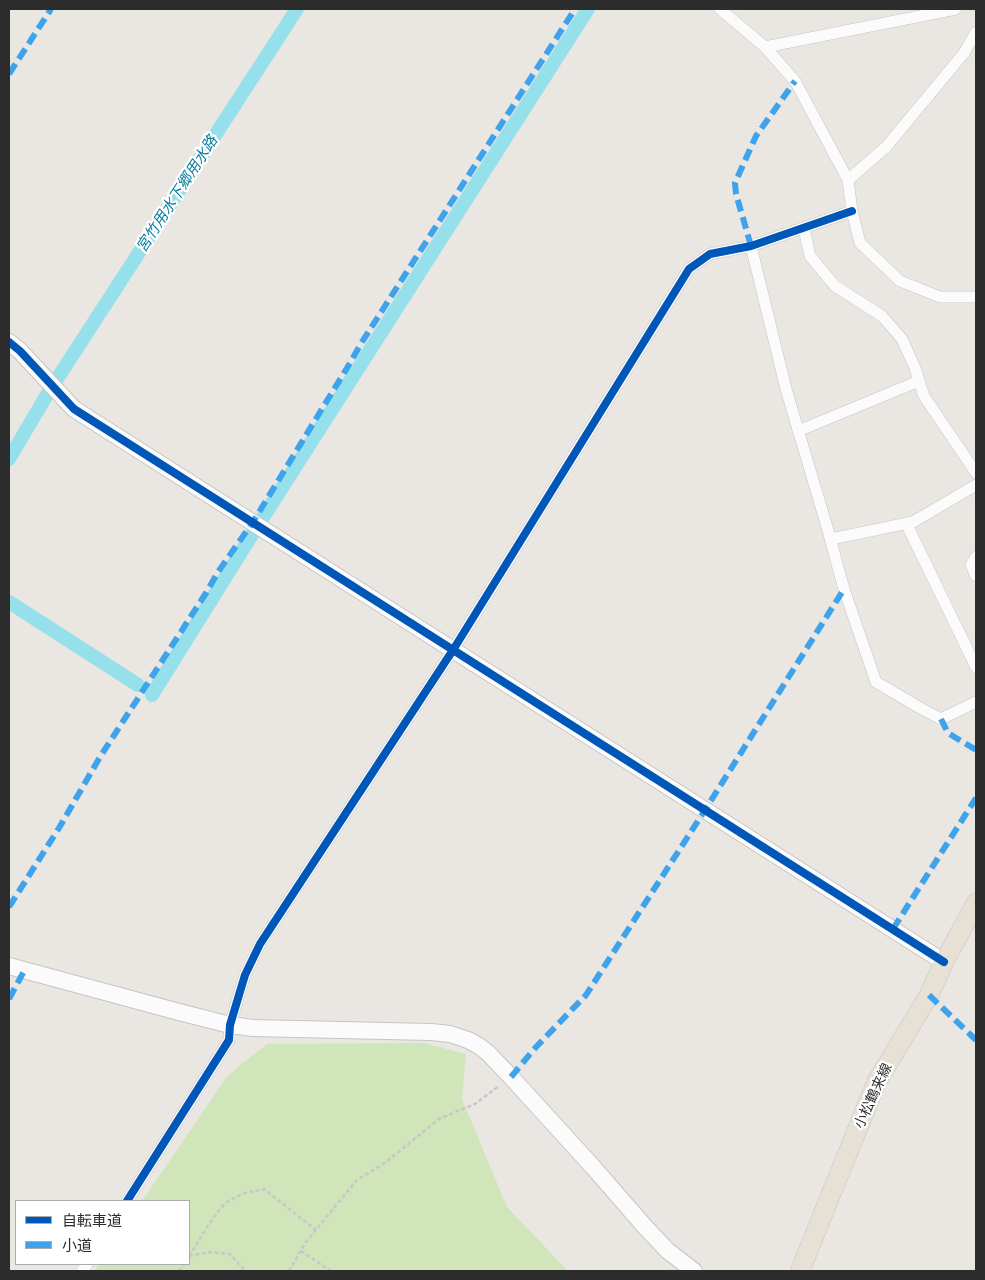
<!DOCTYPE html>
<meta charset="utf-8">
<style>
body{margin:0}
#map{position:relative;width:985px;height:1280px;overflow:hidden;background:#eae6e2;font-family:"Golos Text","Noto Sans JP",sans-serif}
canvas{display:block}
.frame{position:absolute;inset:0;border:10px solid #2c2c2c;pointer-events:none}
.legend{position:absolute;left:15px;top:1200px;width:175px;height:65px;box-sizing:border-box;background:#fff;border:1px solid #ababab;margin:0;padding:6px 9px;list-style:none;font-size:15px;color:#2c2c2c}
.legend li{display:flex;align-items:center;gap:10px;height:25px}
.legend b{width:25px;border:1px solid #ababab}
</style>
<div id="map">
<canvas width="985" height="1280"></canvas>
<div class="frame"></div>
<ul class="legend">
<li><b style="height:6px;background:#0057b8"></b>自転車道</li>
<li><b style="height:6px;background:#3ea3eb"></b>小道</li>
</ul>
</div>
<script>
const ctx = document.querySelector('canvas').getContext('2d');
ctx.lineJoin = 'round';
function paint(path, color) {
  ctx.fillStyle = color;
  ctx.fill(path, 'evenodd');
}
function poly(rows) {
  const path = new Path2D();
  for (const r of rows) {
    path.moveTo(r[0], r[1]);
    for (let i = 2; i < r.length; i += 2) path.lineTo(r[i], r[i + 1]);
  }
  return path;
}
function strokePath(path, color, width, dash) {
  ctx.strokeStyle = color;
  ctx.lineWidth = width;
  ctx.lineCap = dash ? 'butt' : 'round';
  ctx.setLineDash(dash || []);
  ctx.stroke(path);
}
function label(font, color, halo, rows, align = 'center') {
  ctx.font = font + ' "Golos Text","Noto Sans JP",sans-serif';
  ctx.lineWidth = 4.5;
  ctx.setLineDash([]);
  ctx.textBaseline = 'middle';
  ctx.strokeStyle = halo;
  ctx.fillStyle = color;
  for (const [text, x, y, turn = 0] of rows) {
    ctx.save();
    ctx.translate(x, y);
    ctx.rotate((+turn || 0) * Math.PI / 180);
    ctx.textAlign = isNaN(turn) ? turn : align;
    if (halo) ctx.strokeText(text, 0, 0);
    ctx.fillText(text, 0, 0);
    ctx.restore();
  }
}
const green = poly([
 [424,1043,466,1054,462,1099,507,1207,568,1271,94,1271,99,1264,189,1264,189,1201,142,1201,226,1078,241,1064,267,1044]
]);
const canal = poly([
 [57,379,297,9],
 [9,459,48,393],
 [262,519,588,9],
 [9,602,138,685],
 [152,695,253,533]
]);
const path = poly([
 [301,1251,331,1271],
 [189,1256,213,1218,225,1203,244,1193,264,1189,316,1230],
 [189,1256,209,1252,230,1254,245,1271],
 [179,1271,184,1264],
 [289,1271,306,1242,357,1180,386,1162,439,1119,460,1110,475,1104,499,1086]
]);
const street = poly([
 [720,9,765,47,795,81,848,180,852,211,860,243,900,281,940,297,976,297],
 [765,47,956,9],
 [848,180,886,147,964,53,976,32],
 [804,228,810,256,835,286,882,316,902,339,915,368,924,396,976,473],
 [751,246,786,389,827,527,844,589,876,682,922,709,941,719,976,702],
 [798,431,919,381],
 [906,523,976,667],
 [831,539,913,522,976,485],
 [976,557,971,565,976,576],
 [127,1201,229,1040,230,1025,245,975,260,944,453,650,689,269,710,254,751,246,852,211],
 [82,1271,87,1264]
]);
const secondary = poly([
 [9,342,20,351,74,409,944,962],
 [9,966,179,1012,230,1025,253,1028,431,1032,450,1034,468,1040,479,1046,488,1053,511,1077,593,1167,646,1228,668,1251,694,1271]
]);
const primary = poly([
 [800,1271,876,1083,929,995,944,962,976,903]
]);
const quiet = poly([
 [9,74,51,9],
 [751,246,736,194,735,183,756,136,795,81],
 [941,719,948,733,976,750],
 [9,907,59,828,100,757,206,593,218,572,253,522,347,368,362,342,575,9],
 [893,929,976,798],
 [929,995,976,1040],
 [9,999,24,971],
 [511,1077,536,1047,586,995,705,810,844,589]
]);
const cycleway = poly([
 [9,342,20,351,74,409,944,962],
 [127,1201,229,1040,230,1025,245,975,260,944,453,650,689,269,710,254,751,246,852,211]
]);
const streetNames = [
 ["小松鶴来線",873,1096,-65]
];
const waterNames = [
 ["宮竹用水下郷用水路",177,194,-57]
];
paint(green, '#d1e5bb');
strokePath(canal, '#96e0ec', 14);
strokePath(street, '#c6c5c5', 12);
strokePath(secondary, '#c6c5c5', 18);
strokePath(primary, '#c6c4c2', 20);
strokePath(path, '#c7c7c6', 2.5, [4, 2.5]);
strokePath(street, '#fcfbfb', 11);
strokePath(secondary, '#fcfbfb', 16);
strokePath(primary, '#e7e0d4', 19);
strokePath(quiet, '#3ea3eb', 6, [12, 6]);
strokePath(cycleway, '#0057b8', 8);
label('14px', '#2c2c2c', '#fff', streetNames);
label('italic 15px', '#0d7fa0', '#fff', waterNames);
</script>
